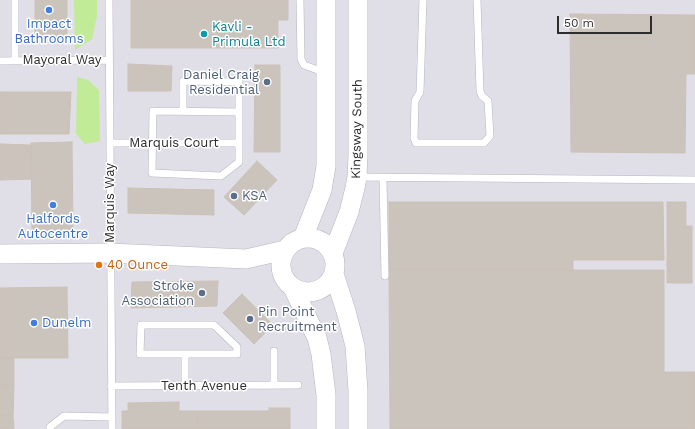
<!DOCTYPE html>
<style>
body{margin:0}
#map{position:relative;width:695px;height:429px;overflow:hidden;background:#f0e5de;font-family:"Work Sans",sans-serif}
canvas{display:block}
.scale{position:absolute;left:557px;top:16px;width:95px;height:18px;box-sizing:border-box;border:2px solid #2d2d2d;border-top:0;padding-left:5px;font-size:12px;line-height:14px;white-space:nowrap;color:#2d2d2d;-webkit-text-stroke:3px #fff;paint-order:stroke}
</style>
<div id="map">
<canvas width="695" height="429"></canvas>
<div class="scale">50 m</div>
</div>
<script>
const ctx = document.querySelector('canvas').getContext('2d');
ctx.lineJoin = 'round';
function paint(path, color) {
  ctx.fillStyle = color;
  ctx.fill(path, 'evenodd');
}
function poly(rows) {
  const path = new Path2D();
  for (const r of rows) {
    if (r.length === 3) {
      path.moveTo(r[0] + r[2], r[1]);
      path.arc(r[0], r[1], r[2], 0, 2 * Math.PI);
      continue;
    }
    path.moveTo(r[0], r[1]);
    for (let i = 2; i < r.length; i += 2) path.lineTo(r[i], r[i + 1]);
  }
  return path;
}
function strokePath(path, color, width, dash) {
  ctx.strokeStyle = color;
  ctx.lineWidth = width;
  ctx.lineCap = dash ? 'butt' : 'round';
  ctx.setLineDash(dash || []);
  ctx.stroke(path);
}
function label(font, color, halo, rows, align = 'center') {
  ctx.font = font + ' "Work Sans",sans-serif';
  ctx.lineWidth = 3;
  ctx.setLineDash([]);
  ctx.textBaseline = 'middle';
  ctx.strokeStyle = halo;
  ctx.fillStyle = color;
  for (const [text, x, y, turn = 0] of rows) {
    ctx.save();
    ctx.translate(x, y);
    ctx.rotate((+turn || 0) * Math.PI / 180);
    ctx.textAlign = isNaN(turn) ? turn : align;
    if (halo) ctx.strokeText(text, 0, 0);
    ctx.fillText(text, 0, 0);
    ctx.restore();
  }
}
const industrial = poly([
 [0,0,695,0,695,429,0,429]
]);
const green = poly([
 [74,0,97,0,97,16,92,39,75,50],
 [77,77,88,80,99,90,100,141,85,144,76,134]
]);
const building = poly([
 [35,0,67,0,67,37,35,37,35,0],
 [131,0,288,0,288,20,278,20,278,48,131,48,131,0],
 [570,14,695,15,695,74,686,74,685,153,571,152,570,14],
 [128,64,172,66,171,91,128,91,128,64],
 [255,65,280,65,280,152,254,152,255,65],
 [0,92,71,92,69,134,0,134,0,92],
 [72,142,73,230,32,231,31,143,72,142],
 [0,144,31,145,32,179,0,180,0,144],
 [257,161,277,180,244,215,224,197,257,161],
 [128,188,214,190,214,215,128,213,128,188],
 [389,202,663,202,664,260,573,260,573,270,389,270,389,202],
 [667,202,686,202,686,226,692,226,692,283,667,283,667,202],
 [389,270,664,270,664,372,695,372,695,429,390,429,389,270],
 [218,281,217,306,131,308,132,282,218,281],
 [67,287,68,358,0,358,0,288,67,287],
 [242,294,273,325,254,344,223,313,242,294],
 [0,358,14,358,14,386,0,386,0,358],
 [0,386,14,386,13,416,0,416,0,386],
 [179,402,179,411,198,411,198,429,122,429,122,411,128,411,128,403,179,402],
 [269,408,290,408,290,429,198,429,198,411,269,411,269,408],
 [0,416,13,416,14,429,0,429,0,416]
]);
const lane = poly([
 [109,0,112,429],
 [300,0,301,59,304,65,326,73],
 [423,0,420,92,415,101,414,138,416,143,484,143,490,136,488,101,482,96,480,91,477,0],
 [0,61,109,60],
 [15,61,15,0],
 [153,111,239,112,239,162,221,176,152,173,153,111],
 [183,111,183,81,239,82,239,112],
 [110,143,238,143],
 [357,177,695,180],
 [383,178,385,276],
 [274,351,274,385],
 [111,386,298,385],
 [185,386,185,354,140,354,141,325,214,325,237,347,237,354,185,354],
 [50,429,50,427,64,416,112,417]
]);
const secondary = poly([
 [308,265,27],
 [303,238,322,190,326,166,326,0],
 [333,253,349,212,355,188,357,177,358,155,358,0],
 [0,254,110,253,246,259,285,250],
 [334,274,346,311,355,346,358,391,358,429],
 [293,288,317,338,321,354,326,395,326,429]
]);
const markers = [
 [49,10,4,"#3f7fe0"],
 [204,34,4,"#0f9aa8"],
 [267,82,4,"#5c6f8a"],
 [234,196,4,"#5c6f8a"],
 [53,205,4,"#3f7fe0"],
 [99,265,4,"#e8710a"],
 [202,293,4,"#5c6f8a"],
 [250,319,4,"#5c6f8a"],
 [34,323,4,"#3f7fe0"]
];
const shopNames = [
 ["Impact",49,24],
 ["Bathrooms",49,39],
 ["Halfords",53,219],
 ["Autocentre",53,234],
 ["Dunelm",42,323,"left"]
];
const cultureNames = [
 ["Kavli -",212,27],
 ["Primula Ltd",212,42]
];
const streetNames = [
 ["Mayoral Way",62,60],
 ["Kingsway South",357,129,-89],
 ["Marquis Court",174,143],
 ["Marquis Way",110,203,-90],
 ["Tenth Avenue",204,386]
];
const serviceNames = [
 ["Daniel Craig",259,75],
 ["Residential",259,90],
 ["KSA",242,196,"left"],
 ["Stroke",194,286],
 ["Association",194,301],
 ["Pin Point",258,312,"left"],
 ["Recruitment",258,327,"left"]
];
const foodNames = [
 ["40 Ounce",107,265]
];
paint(industrial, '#e0dfe8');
paint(green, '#c1eb96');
paint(building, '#cbc4bd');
strokePath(building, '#ccc1b7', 1);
strokePath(lane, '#b2b7c2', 8);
strokePath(secondary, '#b2b7c2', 20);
strokePath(lane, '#fff', 7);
strokePath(secondary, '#fff', 19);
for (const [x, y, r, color] of markers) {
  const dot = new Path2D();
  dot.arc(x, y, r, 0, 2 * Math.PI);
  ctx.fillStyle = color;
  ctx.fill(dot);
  strokePath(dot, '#fff', 1.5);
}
label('13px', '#366cbe', '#fff', shopNames);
label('13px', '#0d838f', '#fff', cultureNames, 'left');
label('13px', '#2d2d2d', '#fff', streetNames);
label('13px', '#4e5e75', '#fff', serviceNames, 'right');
label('13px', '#c56008', '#fff', foodNames, 'left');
</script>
